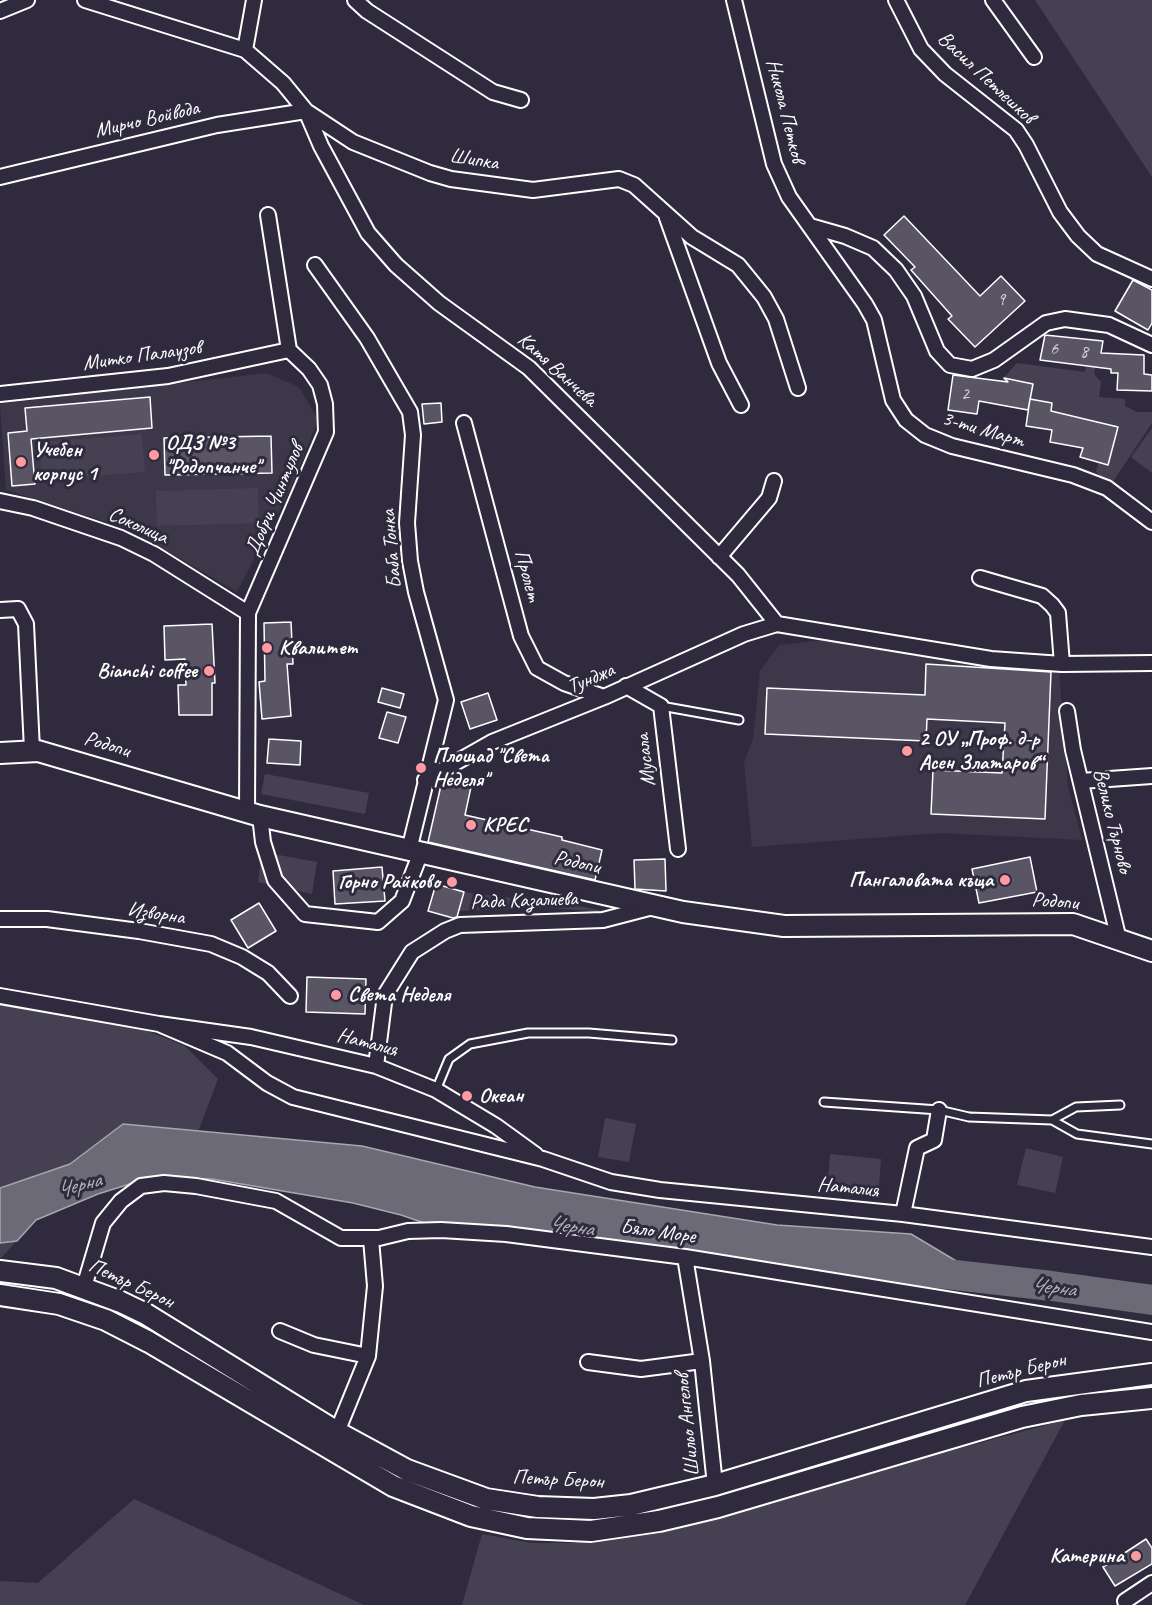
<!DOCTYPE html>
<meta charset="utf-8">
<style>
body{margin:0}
canvas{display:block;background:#2f2a3d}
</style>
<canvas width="1152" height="1605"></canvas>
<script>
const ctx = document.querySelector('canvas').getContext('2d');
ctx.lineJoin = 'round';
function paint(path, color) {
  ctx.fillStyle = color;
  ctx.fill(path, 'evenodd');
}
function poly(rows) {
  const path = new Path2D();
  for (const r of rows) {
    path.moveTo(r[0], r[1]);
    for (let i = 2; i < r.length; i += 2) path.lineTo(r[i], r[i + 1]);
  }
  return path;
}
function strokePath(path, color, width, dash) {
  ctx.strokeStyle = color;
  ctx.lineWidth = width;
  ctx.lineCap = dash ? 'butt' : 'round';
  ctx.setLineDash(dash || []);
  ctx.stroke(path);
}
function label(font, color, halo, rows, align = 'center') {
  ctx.font = font + ' Caveat,sans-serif';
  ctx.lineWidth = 6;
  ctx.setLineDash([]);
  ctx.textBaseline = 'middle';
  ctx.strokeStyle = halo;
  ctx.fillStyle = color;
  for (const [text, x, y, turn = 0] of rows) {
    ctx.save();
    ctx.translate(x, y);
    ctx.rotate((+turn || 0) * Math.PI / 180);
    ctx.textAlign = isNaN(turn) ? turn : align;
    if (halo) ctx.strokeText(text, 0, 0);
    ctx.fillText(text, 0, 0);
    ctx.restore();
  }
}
const built = poly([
 [266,373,299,387,318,420,290,490,237,592,131,530,6,490,0,404],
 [824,640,928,658,1059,669,1068,786,1082,840,939,833,752,847,744,762,753,739,760,671,779,645]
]);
const green = poly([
 [1035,0,1152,0,1152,177],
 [1089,354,1098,354,1094,374,1101,382,1099,397,1125,399,1125,406,1137,412,1152,412,1152,423,1108,489,1096,471,1110,427,1089,420,1040,412,1042,405,1019,402,1017,386,1001,381,1017,363,1085,372],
 [1152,428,1152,473,1131,457],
 [142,434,145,472,42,480,39,442],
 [258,488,259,523,157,526,156,491],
 [265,774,369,793,365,814,261,794],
 [262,852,317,862,312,894,258,882],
 [464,892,584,907,609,912,547,908,458,911],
 [0,1004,132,1025,185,1046,218,1079,199,1129,98,1194,36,1220,0,1259],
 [605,1118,636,1124,629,1162,598,1157],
 [1026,1148,1063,1157,1055,1193,1017,1185],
 [830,1154,881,1159,878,1197,827,1193],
 [1065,1420,965,1605,462,1605,482,1534,531,1543,575,1543,656,1530],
 [134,1499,364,1605,0,1605,0,1581,38,1583]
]);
const water = poly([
 [123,1124,362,1146,535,1187,777,1225,911,1234,958,1262,873,1261,560,1214,518,1228,439,1228,401,1215,353,1203,212,1179,152,1177,98,1194,36,1220,17,1241,0,1243,0,1188,70,1164,123,1124]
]);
const river = poly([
 [496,1215,707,1247,1052,1286,1152,1300]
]);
const building = poly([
 [904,216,980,296,1001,276,1025,301,975,347,948,319,952,316,911,270,915,267,884,235,904,216],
 [1133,280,1152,290,1152,323,1148,330,1115,311,1133,280],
 [1045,335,1103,341,1101,353,1144,355,1144,374,1152,375,1152,391,1117,390,1118,373,1111,373,1111,369,1040,360,1045,335],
 [953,375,1008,382,1004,378,1033,384,1028,410,979,401,977,414,948,410,953,375],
 [150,397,152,428,31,439,35,484,12,486,8,433,27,431,25,408,150,397],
 [1030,399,1052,403,1051,411,1118,427,1108,465,1080,457,1083,448,1050,442,1052,430,1026,426,1030,399],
 [441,403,442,422,424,424,422,404,441,403],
 [271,436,272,473,165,475,164,438,271,436],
 [291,622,293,664,287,664,291,716,262,719,259,682,265,681,264,623,291,622],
 [212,624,215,683,212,683,212,715,179,715,178,685,186,685,185,659,165,660,164,626,212,624],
 [926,664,1051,672,1045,819,931,814,933,770,1002,773,1005,723,927,719,926,741,765,734,767,688,925,695,926,664],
 [382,688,404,694,400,708,378,702,382,688],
 [488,693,497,720,470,729,461,702,488,693],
 [387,712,406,717,398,743,379,738,387,712],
 [269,739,301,741,300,765,267,763,269,739],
 [442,781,471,787,465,815,562,837,562,840,602,850,595,880,428,842,442,781],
 [1030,857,1037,892,979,903,972,869,1030,857],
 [665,859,666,891,635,889,634,860,665,859],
 [382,867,385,901,335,904,333,871,382,867],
 [436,884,464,892,457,917,453,918,428,911,436,884],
 [259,903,276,931,248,948,231,920,259,903],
 [307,977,366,979,365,1014,306,1012,307,977],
 [1146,1539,1152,1548,1152,1564,1115,1586,1103,1567,1146,1539]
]);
const lane = poly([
 [661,706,739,720],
 [436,1090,449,1059,470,1044,528,1033,589,1033,672,1040],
 [824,1102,939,1110,969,1117,1052,1120,1076,1107,1120,1105],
 [1052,1120,1077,1134,1152,1144]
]);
const street = poly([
 [85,0,245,50,283,83,306,111,353,142,430,173,451,179,533,190,619,179,634,185,692,237,738,265,764,297,776,319,798,388],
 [355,0,367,11,493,92,521,100],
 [734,0,774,164,789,197,865,304,874,320,893,400,906,420,925,435,952,446,1073,475,1107,488,1152,522],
 [896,0,921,49,945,74,1016,130,1026,145,1060,212,1078,236,1097,254,1152,279],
 [993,0,1034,57],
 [0,11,27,0],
 [245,50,254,0],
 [306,111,321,146,368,233,396,265,439,303,529,368,738,575,777,624],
 [0,177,217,125,306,111],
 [667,218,719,363,741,405],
 [810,226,845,236,873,248,896,270,914,296,937,351,950,365,972,369,994,360,1046,323,1065,319,1109,325,1152,345],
 [315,265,367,338,410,412,413,435,407,523,410,561,416,592,446,700,409,850],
 [0,394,168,376,289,350],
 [464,423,521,636,537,668,564,683,604,697],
 [0,501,33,508,121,538,154,554,248,613],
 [719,557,769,498,774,481],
 [980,578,1042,596,1052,605,1058,613,1062,664],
 [0,610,18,609,26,624,32,750],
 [626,686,661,706,678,849],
 [1067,711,1073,750,1119,940],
 [425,780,492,742,604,697,744,634,777,624,991,659,1062,664,1152,663],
 [1081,781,1152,776],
 [247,812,248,613,326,432,325,404,320,385,309,369,289,350,268,215],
 [260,816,263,842,275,880,305,914,378,922,402,901,421,852],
 [0,919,47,919,139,931,211,944,242,957,268,973,290,996],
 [0,996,159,1024,251,1037,376,1066,436,1090,496,1126,536,1155],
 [159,1024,227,1053,267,1083,293,1097,543,1159,611,1182,660,1190,903,1214,1152,1247],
 [376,1066,385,995,412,952,445,931,460,925,603,920,653,907],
 [903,1214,917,1148,934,1140,939,1110],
 [685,1257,702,1361,715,1485],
 [84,1287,103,1223,121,1201,141,1186,164,1183,196,1186,276,1201,341,1238,379,1238,408,1231,441,1230,506,1234,685,1257,1152,1332],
 [280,1331,314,1345,368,1356],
 [588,1362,641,1369,702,1361],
 [337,1432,368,1356,375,1286,371,1239],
 [1125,1601,1152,1583]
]);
const secondary = poly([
 [0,753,38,751,260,816,683,912,784,926,1073,924,1152,951],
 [0,1271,56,1278,121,1302,146,1314,337,1432,407,1470,486,1499,538,1507,594,1509,631,1505,715,1485,1026,1391,1152,1374],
 [0,1295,59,1304,106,1320,149,1342,393,1486,471,1516,527,1528,591,1531,659,1521,718,1507,1022,1417,1081,1405,1152,1398]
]);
const markers = [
 [154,455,6,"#ff9aa2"],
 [21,462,6,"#ff9aa2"],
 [267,648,6,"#ff9aa2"],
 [209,671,6,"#ff9aa2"],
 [907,751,6,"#ff9aa2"],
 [421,768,6,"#ff9aa2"],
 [471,825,6,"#ff9aa2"],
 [1005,880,6,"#ff9aa2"],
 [452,882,6,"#ff9aa2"],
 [336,995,6,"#ff9aa2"],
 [467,1096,6,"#ff9aa2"],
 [1136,1556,6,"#ff9aa2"]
];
const numberNames = [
 ["9",1001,300],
 ["6",1054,349],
 ["8",1084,352],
 ["2",965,394]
];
const streetNames = [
 ["Васил Петлешков",986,78,43],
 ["Никола Петков",785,111,76],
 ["Мирчо Войвода",147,120,-13],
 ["Шипка",474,160,9],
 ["Митко Палаузов",142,356,-8],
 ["Катя Ванчева",557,370,42],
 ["3-ти Март",983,430,16],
 ["Добри Чинтулов",275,500,-67],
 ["Соколица",138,526,24],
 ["Баба Тонка",392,549,-95],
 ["Пролет",527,576,75],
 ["Тунджа",591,679,-23],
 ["Родопи",107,745,17],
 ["Мусала",646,760,-97],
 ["Велико Търново",1112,821,76],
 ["Родопи",577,863,13],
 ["Рада Казалиева",524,901,-2],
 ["Родопи",1055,902,5],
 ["Изворна",156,914,9],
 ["Наталия",367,1043,15],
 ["Наталия",848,1188,6],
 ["Бяло Море",658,1232,8],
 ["Петър Берон",131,1284,25],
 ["Петър Берон",1021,1371,-14],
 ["Шильо Ангелов",688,1425,-96],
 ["Петър Берон",558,1480,3]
];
const poiNames = [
 ["ОДЗ №3",166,443],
 ["\"Родопчанче\"",166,467],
 ["Учебен",33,450],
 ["корпус 1",33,474],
 ["Квалитет",279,648],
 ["Bianchi coffee",197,671,"right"],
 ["2 ОУ „Проф. д-р",919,739],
 ["Асен Златаров“",919,763],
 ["Площад \"Света",433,756],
 ["Неделя\"",433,780],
 ["КРЕС",483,825],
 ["Пангаловата къща",993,880,"right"],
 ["Горно Райково",440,882,"right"],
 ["Света Неделя",348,995],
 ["Океан",479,1096],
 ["Катерина",1124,1556,"right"]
];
const waterNames = [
 ["Черна",79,1186,-15],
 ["Черна",571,1227,8],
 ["Черна",1053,1288,7]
];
paint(built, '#3c3749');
paint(green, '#464152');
paint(water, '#6d6a77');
strokePath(water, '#a7a6ad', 1.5);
strokePath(river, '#6d6a77', 30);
paint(building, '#595564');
strokePath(building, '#fff', 1.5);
strokePath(lane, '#fff', 11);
strokePath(street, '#fff', 18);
strokePath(secondary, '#fff', 24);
strokePath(lane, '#2f2a3d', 7);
strokePath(street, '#2f2a3d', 14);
strokePath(secondary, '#2f2a3d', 20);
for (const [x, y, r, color] of markers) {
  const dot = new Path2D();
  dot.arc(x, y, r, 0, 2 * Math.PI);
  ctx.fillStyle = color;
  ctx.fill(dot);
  strokePath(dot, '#2f2a3d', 2);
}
label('18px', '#d6d4d8', null, numberNames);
label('21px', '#fff', '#2f2a3d', streetNames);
label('bold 21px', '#fff', '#2f2a3d', poiNames, 'left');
label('italic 22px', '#b6b4bb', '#2f2a3d', waterNames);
</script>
